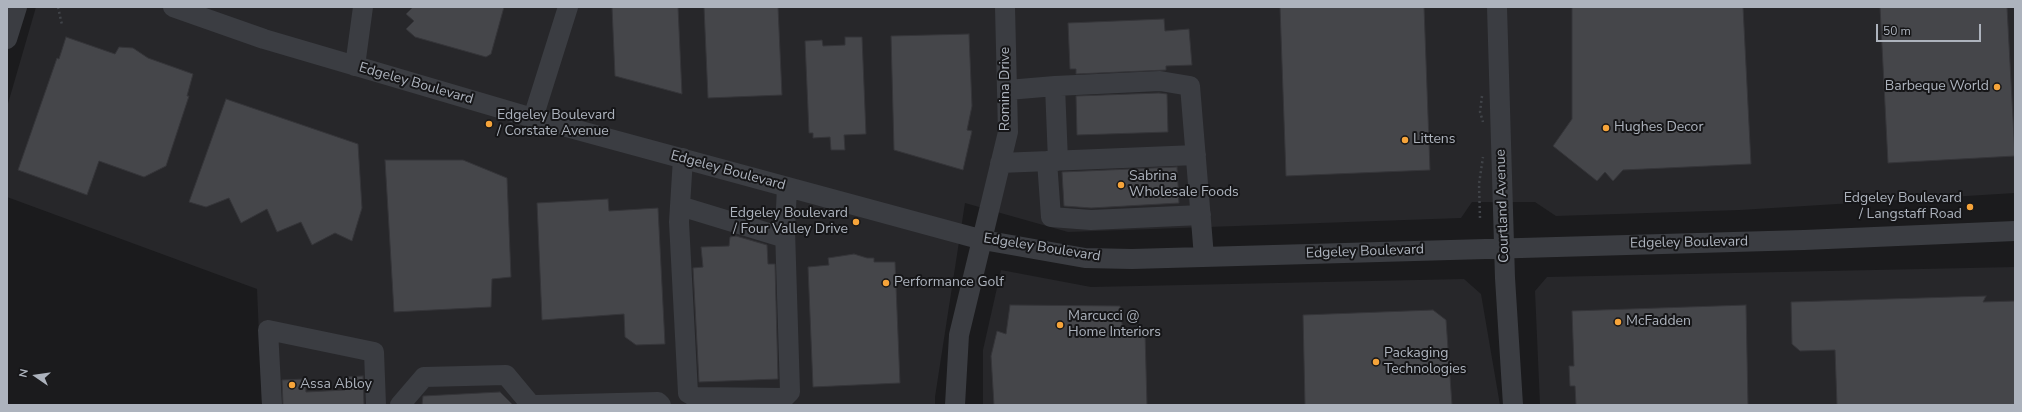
<!DOCTYPE html>
<style>
body{margin:0}
#map{position:relative;width:2022px;height:412px;overflow:hidden;background:#1b1b1d;font-family:"Nunito Sans",sans-serif}
canvas{display:block}
.frame{position:absolute;inset:0;border:8px solid #adb3bd;pointer-events:none}
.north{position:absolute;left:16px;top:356px;width:40px;height:40px;-webkit-text-stroke:3px #161618;paint-order:stroke;rotate:283deg;font-size:11px;font-weight:700;line-height:16px;text-align:center;color:#adb3bd}
.north::after{content:'';display:block;margin:auto;width:14px;height:18px;background:#adb3bd;clip-path:polygon(50% 0,100% 100%,50% 72%,0 100%)}
.scale{position:absolute;left:1876px;top:24px;width:105px;height:18px;box-sizing:border-box;border:2px solid #adb3bd;border-top:0;padding-left:5px;font-size:12px;line-height:14px;white-space:nowrap;color:#adb3bd;-webkit-text-stroke:3px #161618;paint-order:stroke}
</style>
<div id="map">
<canvas width="2022" height="412"></canvas>
<div class="frame"></div>
<div class="north">N</div>
<div class="scale">50 m</div>
</div>
<script>
const ctx = document.querySelector('canvas').getContext('2d');
ctx.lineJoin = 'round';
function paint(path, color) {
  ctx.fillStyle = color;
  ctx.fill(path, 'evenodd');
}
function poly(rows) {
  const path = new Path2D();
  for (const r of rows) {
    path.moveTo(r[0], r[1]);
    for (let i = 2; i < r.length; i += 2) path.lineTo(r[i], r[i + 1]);
  }
  return path;
}
function strokePath(path, color, width, dash) {
  ctx.strokeStyle = color;
  ctx.lineWidth = width;
  ctx.lineCap = dash ? 'butt' : 'round';
  ctx.setLineDash(dash || []);
  ctx.stroke(path);
}
function label(font, color, halo, rows, align = 'center') {
  ctx.font = font + ' "Nunito Sans",sans-serif';
  ctx.lineWidth = 4;
  ctx.setLineDash([]);
  ctx.textBaseline = 'middle';
  ctx.strokeStyle = halo;
  ctx.fillStyle = color;
  for (const [text, x, y, turn = 0] of rows) {
    ctx.save();
    ctx.translate(x, y);
    ctx.rotate((+turn || 0) * Math.PI / 180);
    ctx.textAlign = isNaN(turn) ? turn : align;
    if (halo) ctx.strokeText(text, 0, 0);
    ctx.fillText(text, 0, 0);
    ctx.restore();
  }
}
const built = poly([
 [36,7,2015,7,2015,193,1740,210,1556,216,1535,202,1472,202,1461,218,1068,232,965,203,935,397,935,405,262,405,257,289,7,197,7,107],
 [2015,267,2015,405,1540,405,1535,291,1547,277],
 [1001,270,1091,287,1464,279,1481,294,1500,405,983,405,983,350]
]);
const building = poly([
 [413,7,504,7,491,54,486,57,415,37,406,29,414,21,406,14,413,7],
 [612,7,678,7,682,94,615,76,612,7],
 [704,7,778,7,782,95,708,98,704,7],
 [1280,7,1424,7,1430,170,1286,176,1280,7],
 [1572,7,1743,7,1751,164,1623,170,1613,181,1605,172,1597,181,1553,146,1572,119,1572,7],
 [1880,7,2007,7,2015,156,1888,163,1880,7],
 [1164,19,1165,31,1189,29,1192,65,1166,66,1166,70,1076,74,1076,69,1070,69,1068,23,1164,19],
 [969,34,972,106,967,130,972,131,963,170,894,150,891,36,969,34],
 [66,37,115,54,119,47,133,48,148,58,193,74,187,96,189,96,166,166,144,177,99,161,87,195,18,170,57,58,59,59,66,37],
 [845,37,862,37,866,134,844,135,845,150,831,150,830,137,813,138,813,133,809,133,805,41,822,40,823,46,845,45,845,37],
 [1159,93,1167,94,1168,132,1077,135,1076,96,1159,93],
 [226,99,358,144,362,208,352,241,335,233,312,245,301,222,277,232,267,209,241,223,229,198,206,207,189,202,226,99],
 [385,160,463,160,507,178,511,277,492,279,491,307,394,312,385,160],
 [1177,167,1179,203,1091,208,1064,206,1062,172,1177,167],
 [608,199,609,211,658,208,665,344,636,345,625,337,624,314,542,320,537,203,608,199],
 [736,236,767,245,768,264,775,264,778,379,699,382,693,268,703,267,701,247,729,246,730,237,736,236],
 [854,254,867,258,874,258,874,262,895,262,900,383,813,387,808,267,829,265,828,258,854,254],
 [1986,296,1983,302,2015,301,2015,405,1837,405,1835,350,1800,351,1792,344,1791,302,1986,296],
 [1010,305,1120,306,1123,333,1145,333,1147,405,994,405,991,356,997,331,1006,334,1010,305],
 [1746,305,1748,405,1576,405,1575,386,1570,386,1569,366,1574,366,1572,311,1746,305],
 [1433,310,1446,320,1452,405,1305,405,1303,315,1433,310],
 [363,376,364,405,283,405,282,380,305,379,306,392,345,390,344,377,363,376],
 [500,392,513,405,422,405,423,396,500,392]
]);
const path = poly([
 [58,7,62,25],
 [1482,96,1480,112,1483,122],
 [1480,218,1479,184,1483,157]
]);
const minor = poly([
 [173,7,264,39,533,118,983,240,1085,258,1132,259,1804,240,2015,231],
 [1497,7,1505,278,1513,405],
 [7,39,17,7],
 [355,66,363,7],
 [1055,86,1160,81,1190,86,1204,257],
 [1008,90,1055,86,1058,161],
 [533,118,568,7],
 [683,158,679,222,688,393,695,397,784,398,790,392,785,230,787,187],
 [1047,161,1051,217,1091,220,1201,215],
 [1000,163,1196,155],
 [680,206,785,238],
 [272,405,268,330,374,352,376,405],
 [400,405,424,377,506,375,531,405],
 [536,405,658,402,661,405],
 [955,405,959,335,1008,132,1005,7]
]);
const markers = [
 [1997,87,4,"#f6a43a"],
 [489,124,4,"#f6a43a"],
 [1606,128,4,"#f6a43a"],
 [1405,140,4,"#f6a43a"],
 [1121,185,4,"#f6a43a"],
 [1970,207,4,"#f6a43a"],
 [856,222,4,"#f6a43a"],
 [886,283,4,"#f6a43a"],
 [1618,322,4,"#f6a43a"],
 [1060,325,4,"#f6a43a"],
 [1376,362,4,"#f6a43a"],
 [292,385,4,"#f6a43a"]
];
const streetNames = [
 ["Edgeley Boulevard",416,84,16],
 ["Romina Drive",1006,89,-90],
 ["Edgeley Boulevard",728,171,15],
 ["Courtland Avenue",1503,206,-92],
 ["Edgeley Boulevard",1689,243,-1],
 ["Edgeley Boulevard",1042,248,9],
 ["Edgeley Boulevard",1365,252,-2]
];
const poiNames = [
 ["Barbeque World",1989,87,"right"],
 ["Edgeley Boulevard",497,116],
 ["/ Corstate Avenue",497,132],
 ["Hughes Decor",1614,128],
 ["Littens",1413,140],
 ["Sabrina",1129,177],
 ["Wholesale Foods",1129,193],
 ["Edgeley Boulevard",1962,199,"right"],
 ["/ Langstaff Road",1962,215,"right"],
 ["Edgeley Boulevard",848,214,"right"],
 ["/ Four Valley Drive",848,230,"right"],
 ["Performance Golf",894,283],
 ["Marcucci @",1068,317],
 ["Home Interiors",1068,333],
 ["McFadden",1626,322],
 ["Packaging",1384,354],
 ["Technologies",1384,370],
 ["Assa Abloy",300,385]
];
paint(built, '#27272a');
paint(building, '#45464a');
strokePath(building, '#353539', 1);
strokePath(path, '#414449', 2.5, [2, 3]);
strokePath(minor, '#3b3d42', 20);
for (const [x, y, r, color] of markers) {
  const dot = new Path2D();
  dot.arc(x, y, r, 0, 2 * Math.PI);
  ctx.fillStyle = color;
  ctx.fill(dot);
  strokePath(dot, '#161618', 1.5);
}
label('14px', '#adb3bd', '#161618', streetNames);
label('14px', '#adb3bd', '#161618', poiNames, 'left');
</script>
